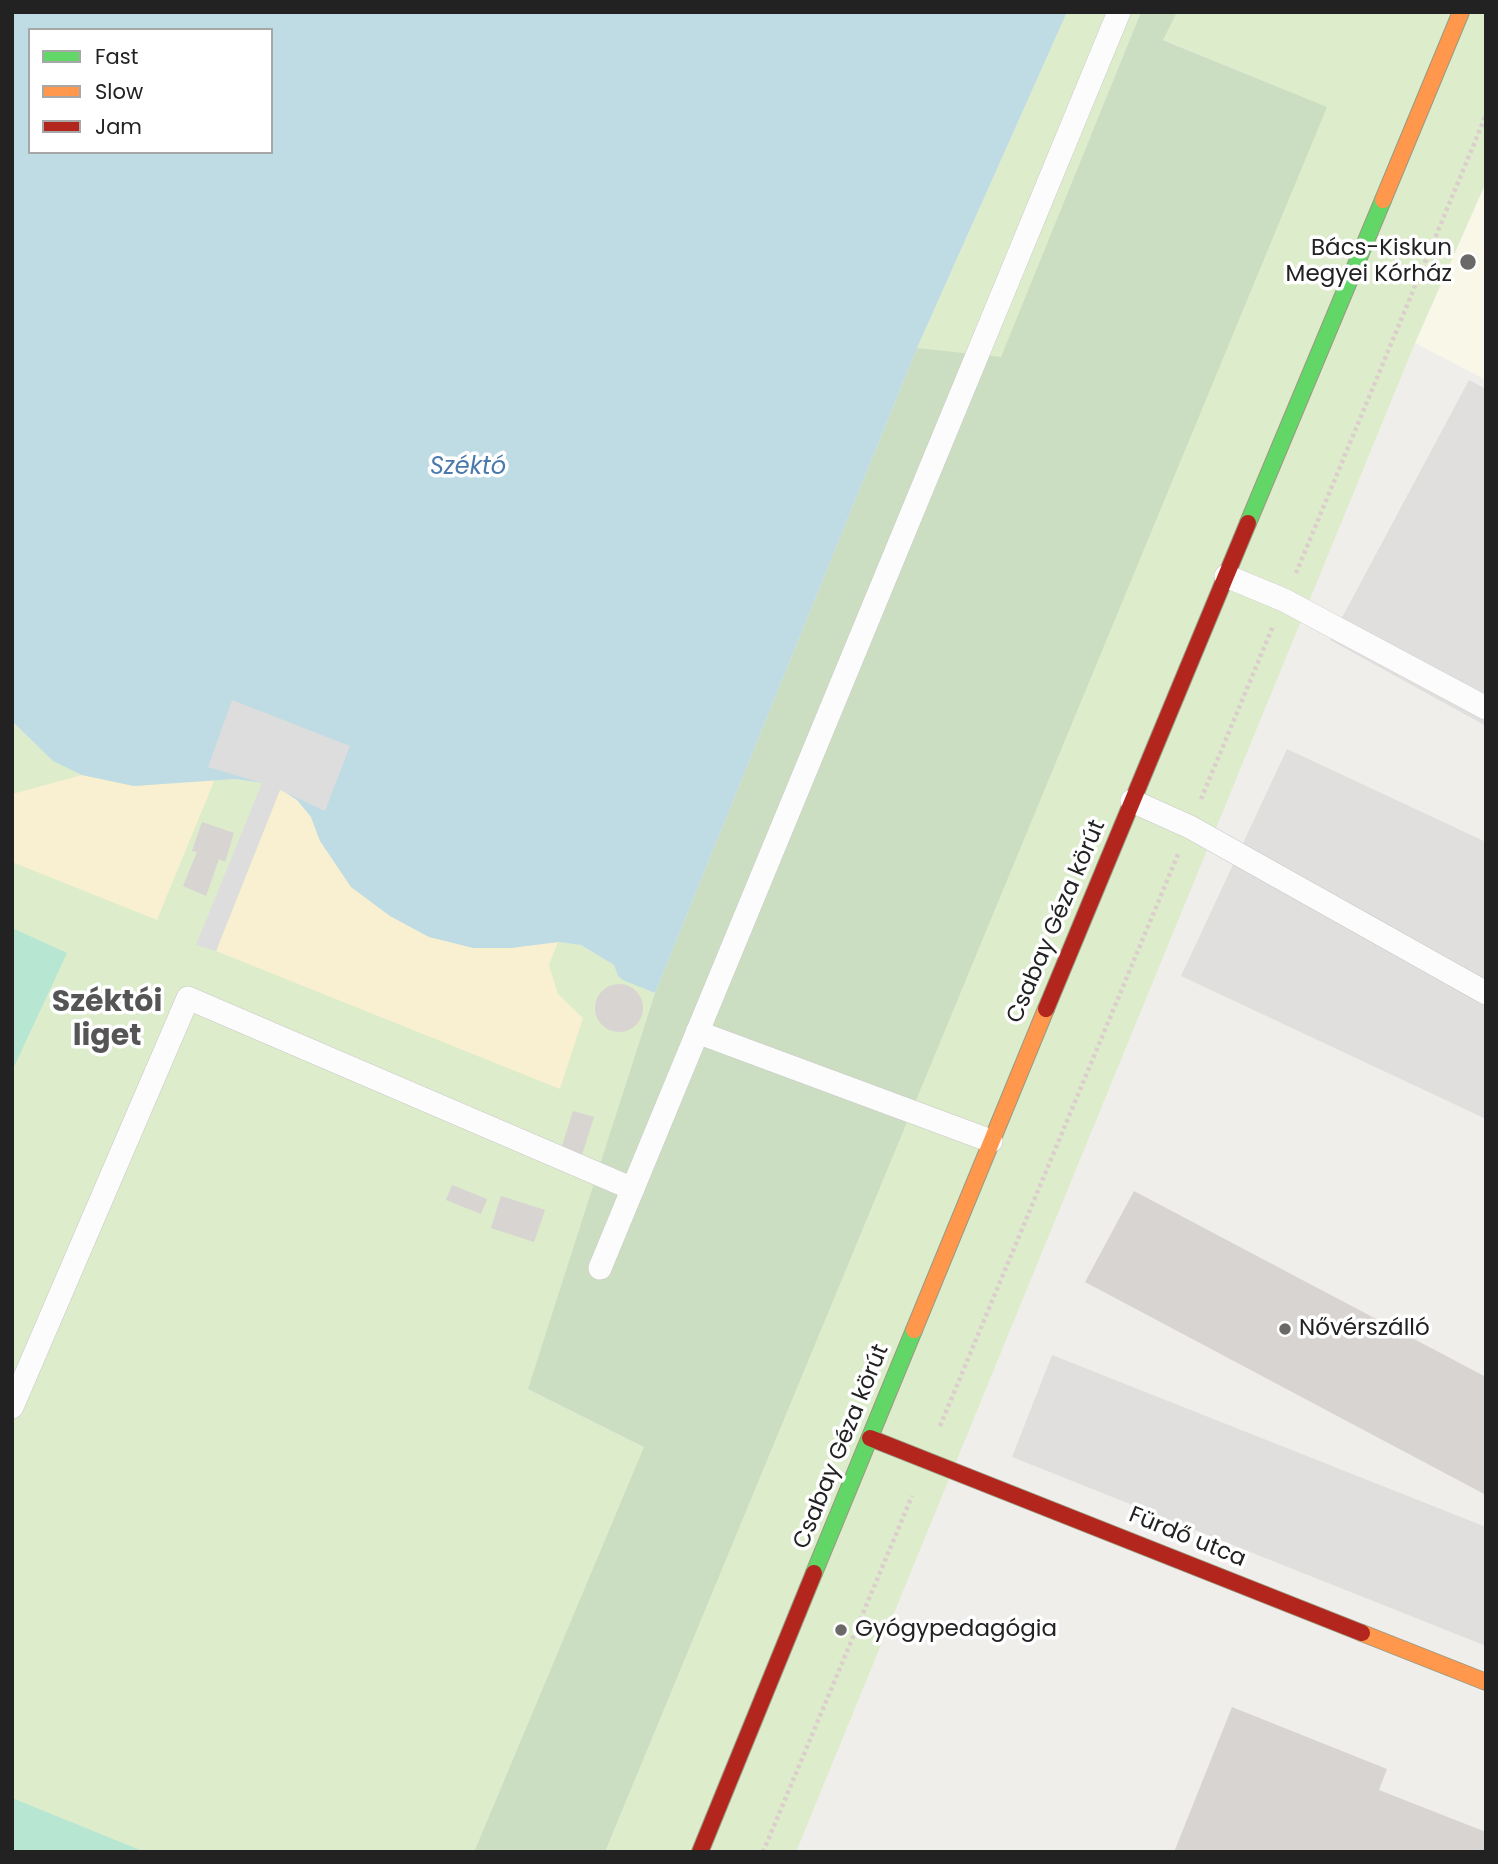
<!DOCTYPE html>
<meta charset="utf-8">
<style>
body{margin:0}
#map{position:relative;width:1498px;height:1864px;overflow:hidden;background:#f0eeeb;font-family:Poppins,sans-serif}
canvas{display:block}
.frame{position:absolute;inset:0;border:14px solid #222;pointer-events:none}
.legend{position:absolute;left:28px;top:28px;width:245px;height:126px;box-sizing:border-box;background:#fff;border:2px solid #a7a7a7;margin:0;padding:9px 12px;list-style:none;font-size:21px;color:#222}
.legend li{display:flex;align-items:center;gap:14px;height:35px}
.legend b{width:35px;border:2px solid #a7a7a7}
</style>
<div id="map">
<canvas width="1498" height="1864"></canvas>
<div class="frame"></div>
<ul class="legend">
<li><b style="height:9px;background:#63d668"></b>Fast</li>
<li><b style="height:9px;background:#ff974d"></b>Slow</li>
<li><b style="height:9px;background:#b3261e"></b>Jam</li>
</ul>
</div>
<script>
const ctx = document.querySelector('canvas').getContext('2d');
ctx.lineJoin = 'round';
function paint(path, color) {
  ctx.fillStyle = color;
  ctx.fill(path, 'evenodd');
}
function poly(rows) {
  const path = new Path2D();
  for (const r of rows) {
    if (r.length === 3) {
      path.moveTo(r[0] + r[2], r[1]);
      path.arc(r[0], r[1], r[2], 0, 2 * Math.PI);
      continue;
    }
    path.moveTo(r[0], r[1]);
    for (let i = 2; i < r.length; i += 2) path.lineTo(r[i], r[i + 1]);
  }
  return path;
}
function strokePath(path, color, width, dash) {
  ctx.strokeStyle = color;
  ctx.lineWidth = width;
  ctx.lineCap = dash ? 'butt' : 'round';
  ctx.setLineDash(dash || []);
  ctx.stroke(path);
}
function label(font, color, halo, rows, align = 'center') {
  ctx.font = font + ' Poppins,sans-serif';
  ctx.lineWidth = 7;
  ctx.setLineDash([]);
  ctx.textBaseline = 'middle';
  ctx.strokeStyle = halo;
  ctx.fillStyle = color;
  for (const [text, x, y, turn = 0] of rows) {
    ctx.save();
    ctx.translate(x, y);
    ctx.rotate((+turn || 0) * Math.PI / 180);
    ctx.textAlign = isNaN(turn) ? turn : align;
    if (halo) ctx.strokeText(text, 0, 0);
    ctx.fillText(text, 0, 0);
    ctx.restore();
  }
}
const education = poly([
 [1486,182,1486,380,1415,343]
]);
const grass = poly([
 [1067,12,1141,12,1001,358,917,348],
 [1177,12,1486,12,1486,182,1415,343,796,1852,605,1852,1326,107,1162,39],
 [12,721,53,761,235,779,263,783,280,789,311,817,320,841,351,887,390,916,429,937,511,948,558,942,581,945,614,965,618,976,655,993,529,1388,645,1446,474,1852,12,1852]
]);
const forest = poly([
 [1141,12,1177,12,1163,40,1327,107,605,1852,474,1852,644,1447,528,1389,655,993,917,348,1001,357]
]);
const sand = poly([
 [82,775,134,786,215,779,157,920,12,862,12,794],
 [280,789,297,800,311,817,320,841,351,887,390,916,429,937,511,948,558,942,549,965,558,994,583,1018,560,1089,216,951]
]);
const pitch = poly([
 [12,928,67,953,12,1071],
 [12,1798,145,1852,12,1852]
]);
const parking = poly([
 [1469,380,1486,389,1486,726,1330,640],
 [1287,749,1486,842,1486,1119,1181,976],
 [1052,1355,1486,1527,1486,1646,1012,1457]
]);
const water = poly([
 [12,12,1067,12,917,348,655,993,623,980,618,976,614,965,581,945,558,942,511,948,473,948,429,937,390,916,351,887,320,841,311,817,297,800,280,789,263,783,235,779,134,786,82,775,53,761,12,721],
 [30,30,271,30,271,152,30,152]
]);
const pier = poly([
 [232,700,350,746,325,811,280,790,216,951,196,945,262,783,208,767]
]);
const building = poly([
 [202,822,234,833,225,862,219,859,206,896,183,886,197,852,192,851],
 [619,1008,24],
 [573,1111,594,1117,582,1155,561,1149],
 [452,1185,487,1199,481,1214,446,1200],
 [1134,1191,1486,1377,1486,1495,1085,1282],
 [501,1196,545,1210,534,1242,491,1228],
 [1232,1707,1387,1769,1379,1790,1486,1832,1486,1852,1174,1852]
]);
const path = poly([
 [1296,573,1486,115],
 [1201,799,1273,626],
 [940,1426,1179,852],
 [763,1852,912,1496]
]);
const lane = poly([
 [1226,576,1284,600,1486,708],
 [1132,801,1190,827,1486,993],
 [697,1032,991,1141],
 [600,1268,1119,12],
 [12,1407,188,998,633,1189]
]);
const fast = poly([
 [1248,523,1383,200],
 [814,1573,914,1330]
]);
const slow = poly([
 [1383,200,1461,12],
 [914,1330,1046,1009],
 [1362,1633,1486,1682]
]);
const jam = poly([
 [1046,1009,1248,523],
 [870,1438,1362,1633],
 [700,1852,814,1573]
]);
const markers = [
 [1468,262,9,"#6a6968"],
 [1285,1329,7,"#6a6968"],
 [841,1630,7,"#6a6968"]
];
const poiNames = [
 ["Bács-Kiskun",1452,249,"right"],
 ["Megyei Kórház",1452,275,"right"],
 ["Nővérszálló",1299,1329],
 ["Gyógypedagógia",855,1630]
];
const streetNames = [
 ["Csabay Géza körút",1057,922,-67],
 ["Csabay Géza körút",842,1447,-68],
 ["Fürdő utca",1187,1538,22]
];
const waterNames = [
 ["Széktó",468,468]
];
const districtNames = [
 ["Széktói",107,1003],
 ["liget",107,1037]
];
paint(education, '#f8f7e8');
paint(grass, '#ddeccb');
paint(forest, '#cbdec1');
paint(sand, '#f8f0d0');
paint(pitch, '#b7e6d2');
paint(parking, '#e0dfde');
paint(water, '#bfdbe3');
paint(pier, '#dedddd');
paint(building, '#d7d4d2');
strokePath(lane, '#c9c8c7', 24);
strokePath(fast, '#999a82', 18);
strokePath(slow, '#999a82', 18);
strokePath(jam, '#999a82', 18);
strokePath(path, '#dccecd', 4.5, [3.5, 3.5]);
strokePath(lane, '#fdfcfc', 23);
strokePath(fast, '#63d668', 16);
strokePath(slow, '#ff974d', 16);
strokePath(jam, '#b3261e', 16);
for (const [x, y, r, color] of markers) {
  const dot = new Path2D();
  dot.arc(x, y, r, 0, 2 * Math.PI);
  ctx.fillStyle = color;
  ctx.fill(dot);
  strokePath(dot, '#fff', 2.5);
}
label('23px', '#222', '#fff', poiNames, 'left');
label('23px', '#222', '#fff', streetNames);
label('italic 24px', '#4a7aab', '#fff', waterNames);
label('bold 30px', '#555', '#fff', districtNames);
</script>
